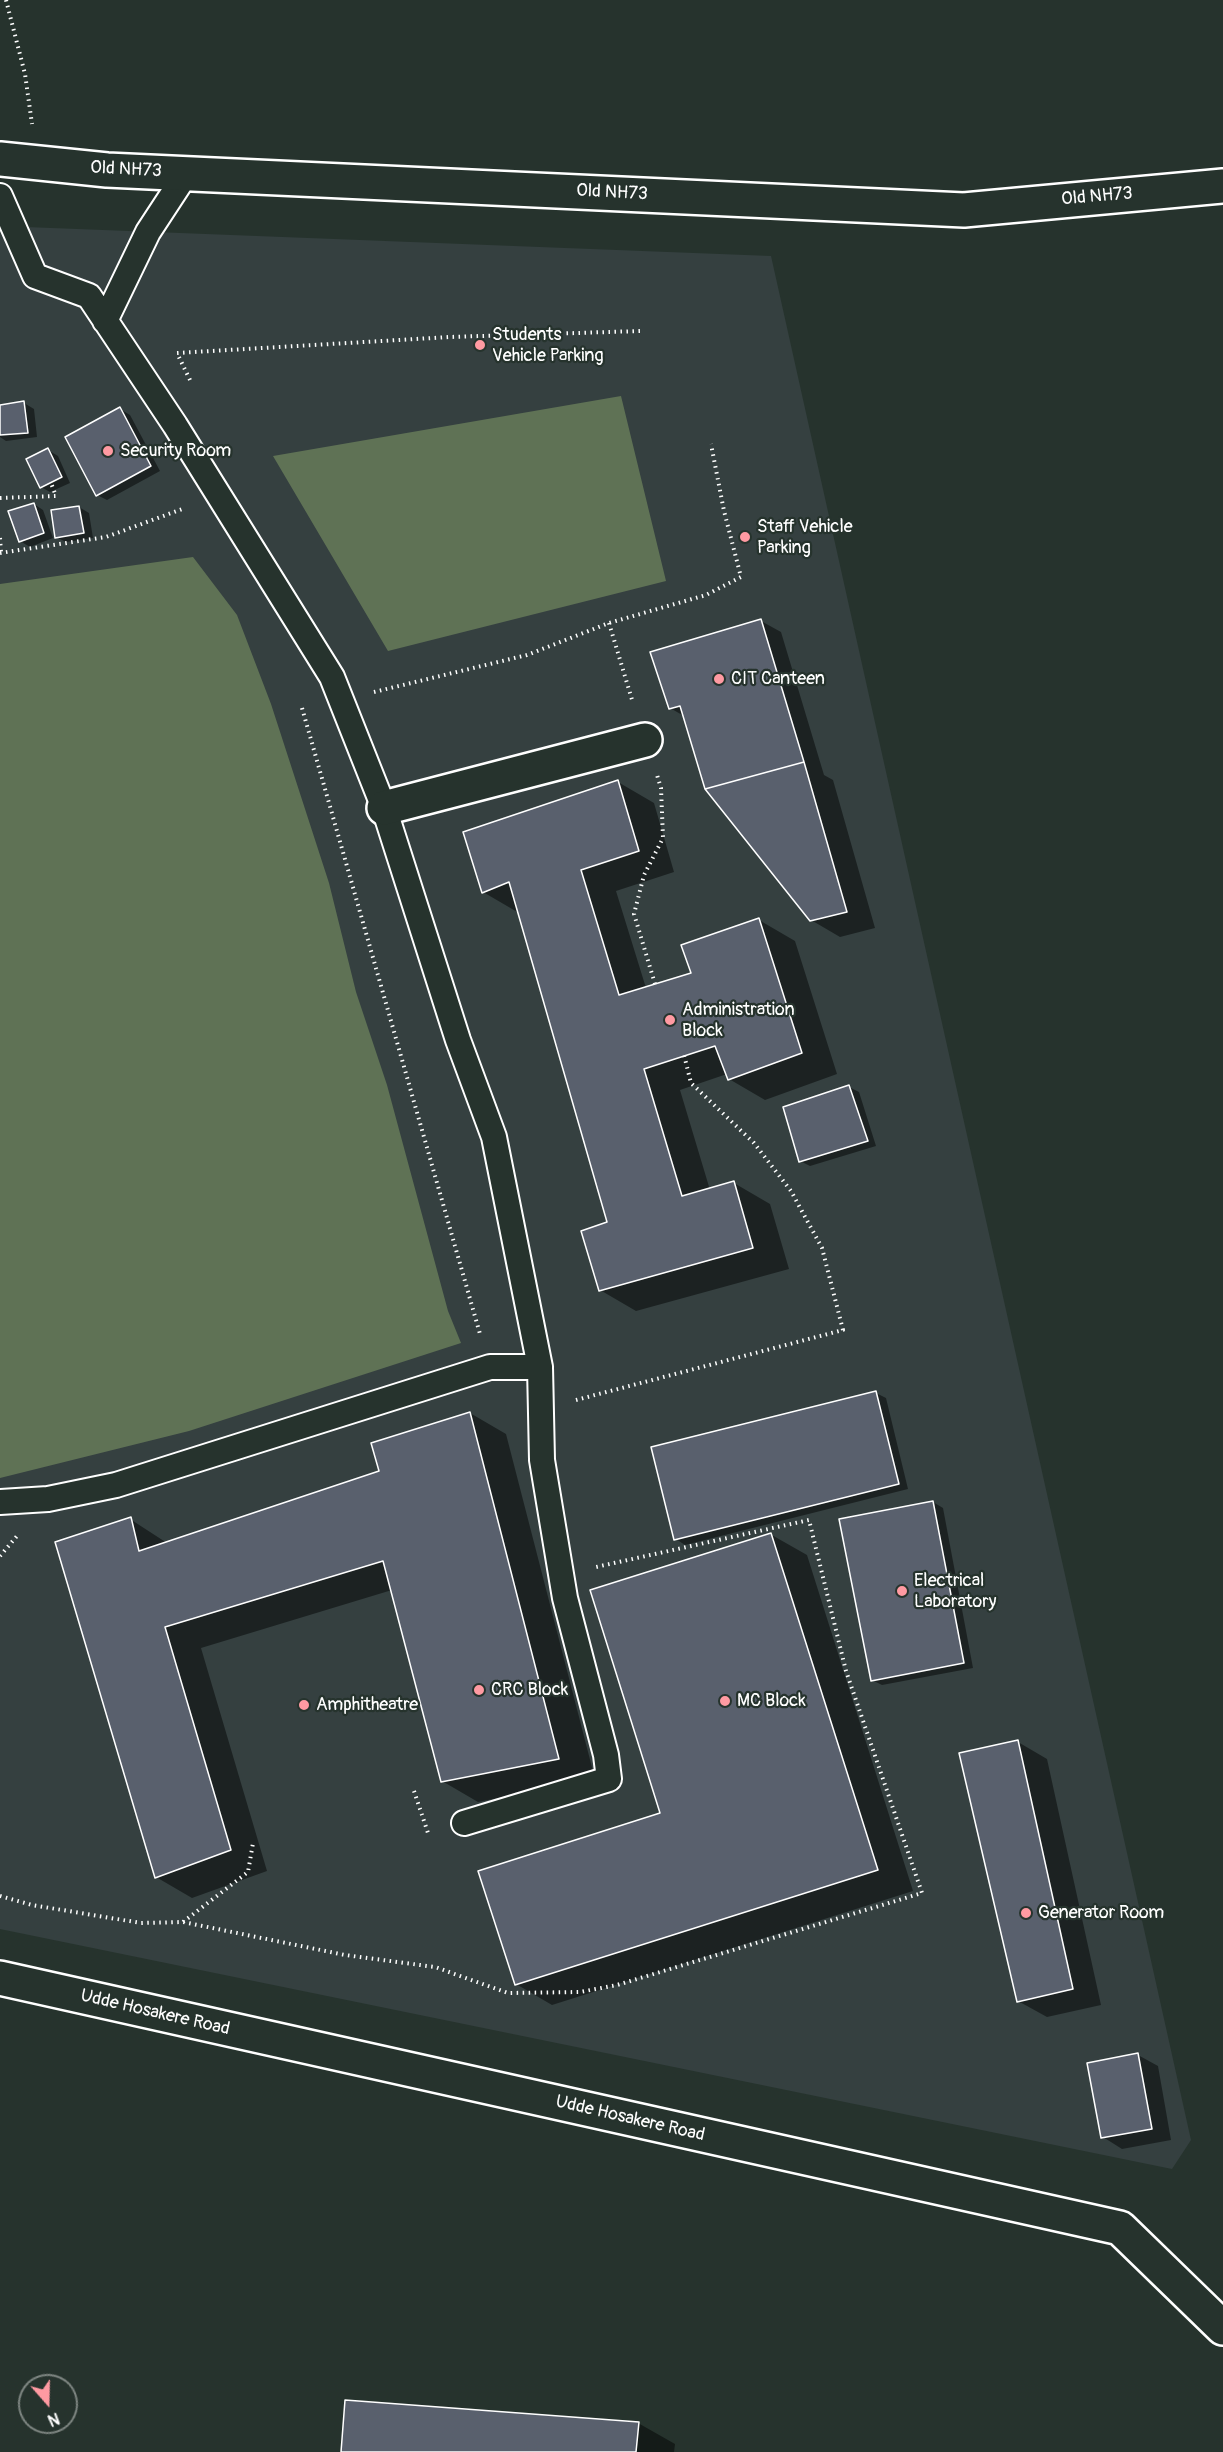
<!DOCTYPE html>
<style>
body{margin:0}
#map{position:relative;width:1223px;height:2452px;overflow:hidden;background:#26332d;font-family:Pangolin,sans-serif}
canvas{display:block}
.north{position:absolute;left:18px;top:2374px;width:60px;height:60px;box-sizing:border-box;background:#26332d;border:2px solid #7d8581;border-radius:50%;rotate:160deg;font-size:16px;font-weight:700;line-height:24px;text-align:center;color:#fff}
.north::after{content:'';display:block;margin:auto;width:21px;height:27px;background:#ff9aa2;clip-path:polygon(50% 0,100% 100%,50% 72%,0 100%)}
</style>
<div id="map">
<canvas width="1223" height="2452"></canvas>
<div class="north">N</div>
</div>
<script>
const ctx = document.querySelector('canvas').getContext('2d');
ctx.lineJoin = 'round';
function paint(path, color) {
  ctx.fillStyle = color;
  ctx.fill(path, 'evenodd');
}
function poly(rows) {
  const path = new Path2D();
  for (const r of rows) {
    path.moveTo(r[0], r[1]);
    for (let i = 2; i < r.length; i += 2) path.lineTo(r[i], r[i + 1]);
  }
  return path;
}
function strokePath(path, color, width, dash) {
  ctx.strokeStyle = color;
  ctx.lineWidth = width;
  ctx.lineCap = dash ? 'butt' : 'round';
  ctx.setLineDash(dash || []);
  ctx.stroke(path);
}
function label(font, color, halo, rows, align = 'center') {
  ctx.font = font + ' Pangolin,sans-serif';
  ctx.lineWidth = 4.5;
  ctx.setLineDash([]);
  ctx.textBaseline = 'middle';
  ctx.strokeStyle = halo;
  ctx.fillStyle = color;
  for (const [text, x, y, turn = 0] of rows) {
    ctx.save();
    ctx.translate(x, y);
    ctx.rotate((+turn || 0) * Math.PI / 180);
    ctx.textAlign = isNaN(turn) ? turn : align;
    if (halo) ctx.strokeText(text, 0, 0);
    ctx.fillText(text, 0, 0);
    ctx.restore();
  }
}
const built = poly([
 [0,226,771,256,1191,2140,1172,2169,0,1929]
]);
const green = poly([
 [621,396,666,581,388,651,273,456],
 [193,557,237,615,271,704,329,883,356,992,387,1085,448,1311,461,1343,189,1431,0,1478,0,584]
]);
const shadow = poly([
 [24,403,34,409,37,437,6,441,0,437,0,406],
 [120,409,130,415,160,471,107,500,97,495],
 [48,450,58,456,70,483,50,492,41,487],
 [34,504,43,510,53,538,30,547,20,541],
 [79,507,89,513,93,538,66,542,56,537],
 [761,621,781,632,824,775,833,780,875,928,840,937,811,920,684,716,670,708],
 [618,782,654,803,674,872,616,891,646,988,693,974,759,920,795,941,837,1074,765,1100,729,1079,727,1074,680,1090,710,1190,734,1183,770,1204,789,1269,636,1311,600,1290,609,1223,519,913,483,892],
 [849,1087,859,1092,876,1146,810,1166,800,1161],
 [876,1393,886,1398,908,1489,685,1545,676,1539],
 [470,1413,506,1434,595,1779,478,1802,442,1781,392,1590,201,1648,267,1871,192,1898,156,1877,130,1519,167,1543,381,1472],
 [933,1502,943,1508,973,1668,882,1685,872,1680],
 [770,1534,807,1555,913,1891,552,2005,516,1984,662,1814],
 [1018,1742,1047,1759,1101,2005,1047,2017,1018,2001],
 [1138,2055,1158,2066,1171,2140,1122,2149,1103,2137],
 [638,2423,675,2444,674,2452,342,2452]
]);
const building = poly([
 [24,401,28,433,0,435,0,405,24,401],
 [120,407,151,466,96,496,65,437,120,407],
 [48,448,62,477,40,488,26,459,48,448],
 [34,503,44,533,19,542,8,511,34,503],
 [79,506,84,533,55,538,51,510,79,506],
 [761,619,804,762,705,789,680,706,669,709,650,652,761,619],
 [804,762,847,912,810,921,705,789,804,762],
 [618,780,639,851,581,870,619,995,691,973,681,945,759,918,802,1053,728,1080,715,1046,644,1069,682,1196,734,1181,753,1248,599,1291,581,1231,607,1222,509,882,482,893,463,832,618,780],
 [849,1085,868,1141,799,1162,783,1107,849,1085],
 [876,1391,899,1484,674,1540,651,1447,876,1391],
 [470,1412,559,1759,441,1782,383,1561,165,1627,231,1850,155,1878,55,1542,131,1517,139,1551,379,1471,371,1443,470,1412],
 [933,1501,964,1663,871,1681,839,1519,933,1501],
 [771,1533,878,1870,515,1985,478,1871,660,1813,590,1590,771,1533],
 [1018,1740,1073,1989,1017,2002,959,1753,1018,1740],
 [1138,2053,1152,2129,1101,2138,1087,2063,1138,2053],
 [345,2400,639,2422,636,2452,341,2452,345,2400]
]);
const path = poly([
 [6,0,25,74,32,124],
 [190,380,177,353,450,337,640,331],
 [0,498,56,496,51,483],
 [0,538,1,552],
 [0,553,106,537,185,508],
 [609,623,633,703],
 [374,692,527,655,609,623,706,595,741,577,724,511,711,444],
 [302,708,480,1334],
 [655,984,634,914,644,875,663,838,661,788,657,775],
 [576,1400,843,1330,822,1248,791,1191,754,1143,691,1083,684,1055],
 [0,1556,17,1536],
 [414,1791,428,1833],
 [0,1896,32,1905,141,1923,183,1922,345,1955,435,1967,508,1993,580,1992,617,1985,922,1893,846,1671,809,1520,596,1567],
 [183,1922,248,1872,253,1843]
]);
const service = poly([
 [0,196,35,276,89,296,175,425,332,677,384,808,458,1040,494,1137,540,1367,542,1460,565,1598,606,1755,609,1779,464,1823],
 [105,321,148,232,186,174],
 [0,1502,48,1499,116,1485,490,1367,540,1367]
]);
const minor = poly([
 [384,808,645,740]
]);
const tertiary = poly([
 [0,1978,1120,2228,1223,2328]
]);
const primary = poly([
 [0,159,107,170,964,210,1223,186]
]);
const markers = [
 [480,345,6,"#ff9aa2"],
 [108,451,6,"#ff9aa2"],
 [745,537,6,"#ff9aa2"],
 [719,679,6,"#ff9aa2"],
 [670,1020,6,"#ff9aa2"],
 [902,1591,6,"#ff9aa2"],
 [479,1690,6,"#ff9aa2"],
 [725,1701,6,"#ff9aa2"],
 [304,1705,6,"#ff9aa2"],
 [1026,1913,6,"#ff9aa2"]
];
const streetNames = [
 ["Old NH73",126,170,3],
 ["Old NH73",612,193,3],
 ["Old NH73",1097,197,-5],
 ["Udde Hosakere Road",155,2013,13],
 ["Udde Hosakere Road",630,2119,13]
];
const poiNames = [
 ["Students",492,335],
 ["Vehicle Parking",492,356],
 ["Security Room",120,451],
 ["Staff Vehicle",757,527],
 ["Parking",757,548],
 ["CIT Canteen",731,679],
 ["Administration",682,1010],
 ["Block",682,1031],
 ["Electrical",914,1581],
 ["Laboratory",914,1602],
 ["CRC Block",491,1690],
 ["MC Block",737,1701],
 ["Amphitheatre",316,1705],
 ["Generator Room",1038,1913]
];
paint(built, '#354040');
paint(green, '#5f7255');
paint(shadow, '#0007');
paint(building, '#59606d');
strokePath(building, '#fff', 1.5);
strokePath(service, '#fff', 28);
strokePath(minor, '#fff', 38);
strokePath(tertiary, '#fff', 38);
strokePath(primary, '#fff', 38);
strokePath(path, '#fff', 4, [1.5, 4.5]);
strokePath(service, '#26332d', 24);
strokePath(minor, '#26332d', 33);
strokePath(tertiary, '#26332d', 33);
strokePath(primary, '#26332d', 33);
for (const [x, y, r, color] of markers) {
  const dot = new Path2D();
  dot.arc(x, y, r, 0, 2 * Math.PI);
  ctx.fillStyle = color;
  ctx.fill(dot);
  strokePath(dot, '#26332d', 2);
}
label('18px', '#fff', '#26332d', streetNames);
label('18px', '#fff', '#26332d', poiNames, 'left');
</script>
